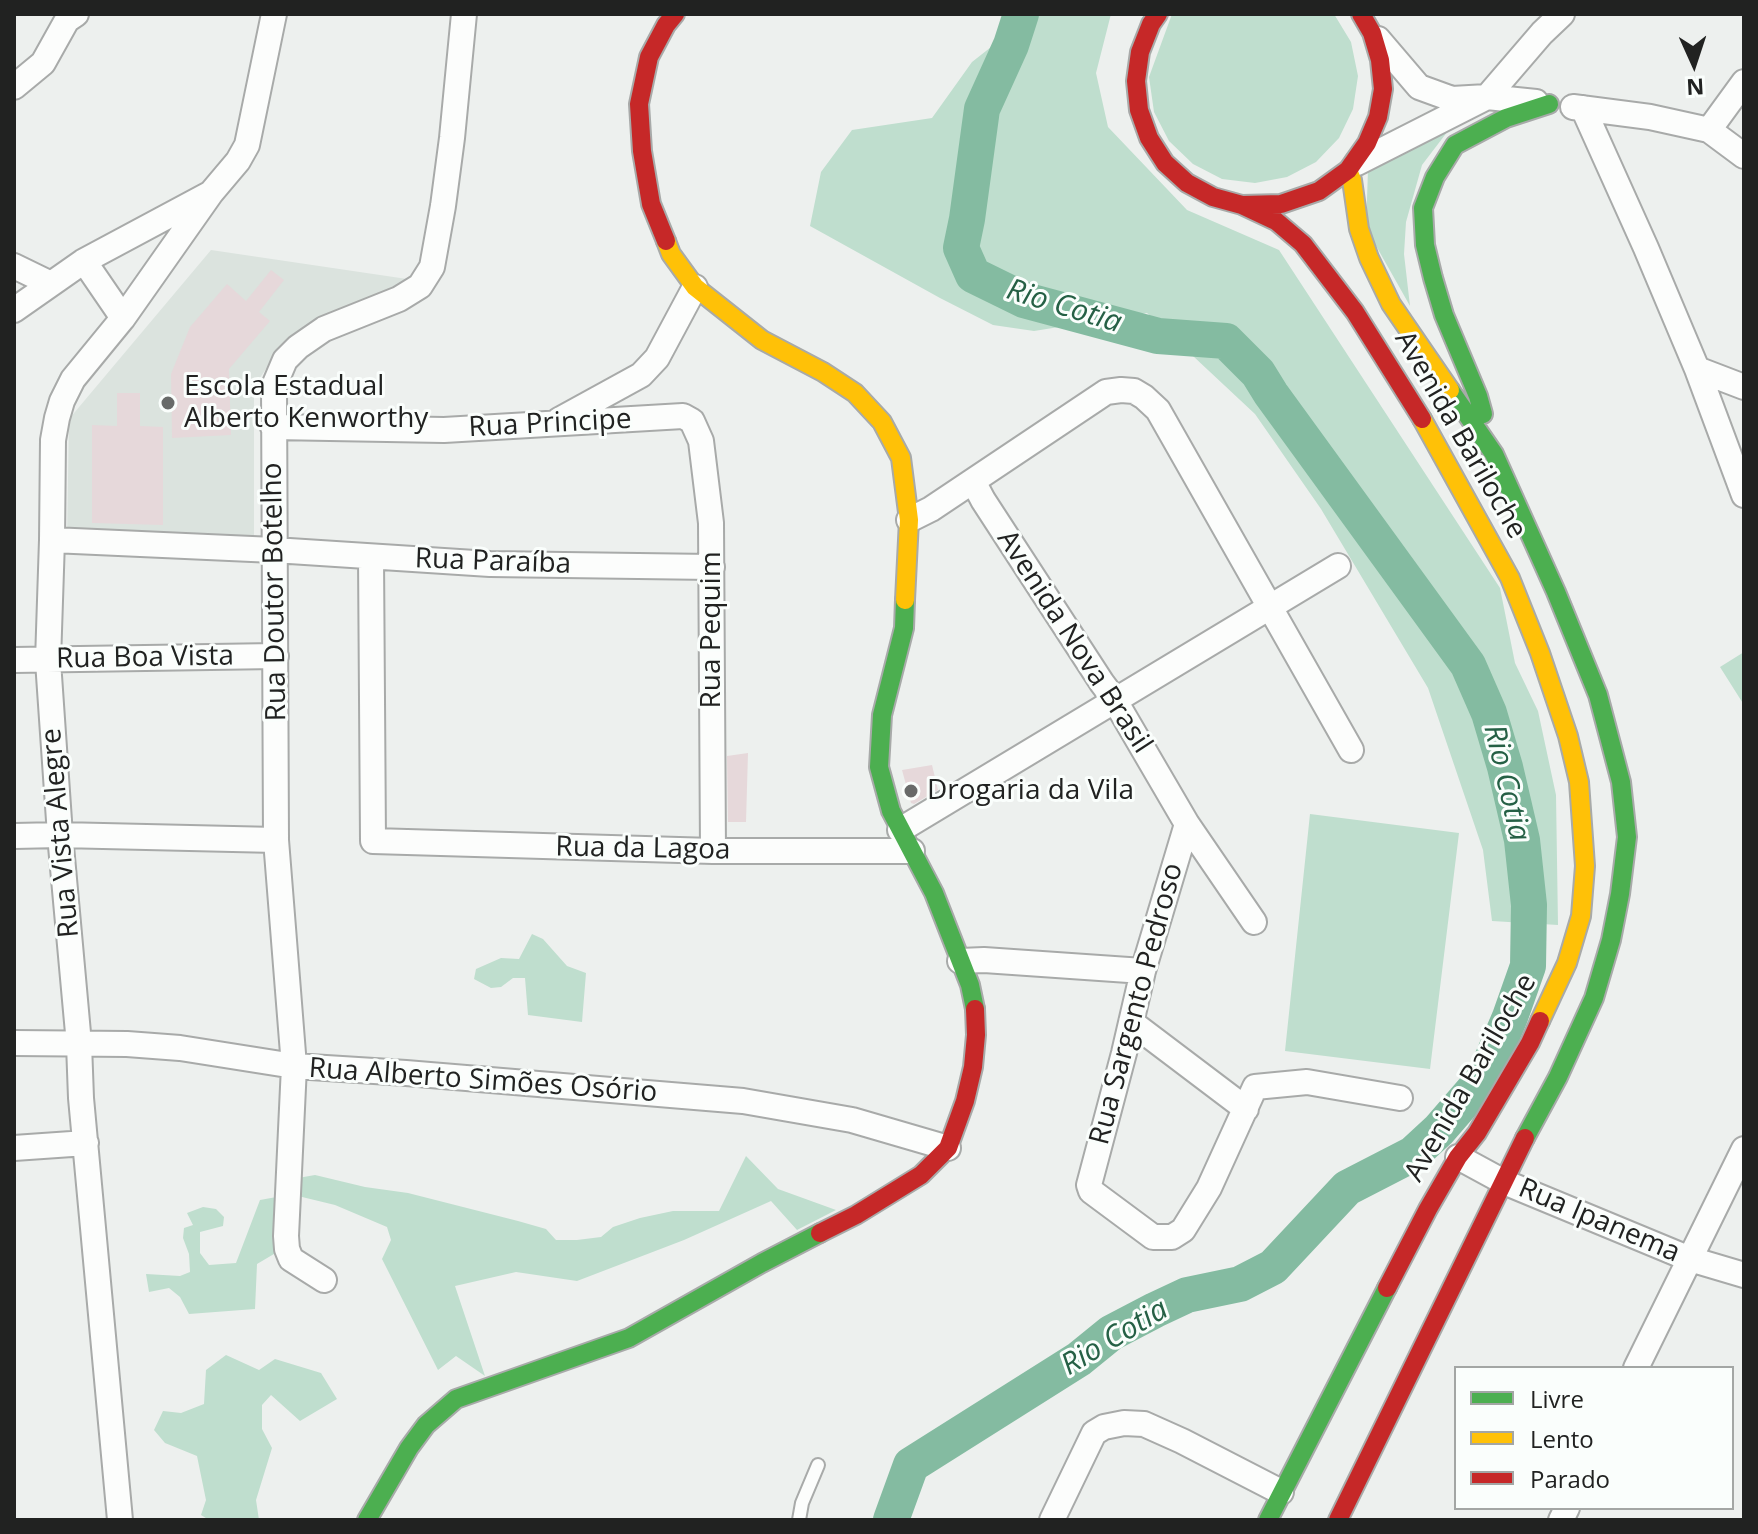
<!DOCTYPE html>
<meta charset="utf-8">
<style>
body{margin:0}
#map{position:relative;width:1758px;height:1534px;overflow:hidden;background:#edf0ee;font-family:"Open Sans",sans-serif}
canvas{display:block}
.frame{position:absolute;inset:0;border:16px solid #212221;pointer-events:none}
.legend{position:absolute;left:1454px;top:1366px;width:280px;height:144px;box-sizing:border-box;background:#fafefc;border:2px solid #a3a6a4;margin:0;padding:10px 14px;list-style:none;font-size:24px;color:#212221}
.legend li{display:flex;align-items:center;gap:16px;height:40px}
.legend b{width:40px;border:2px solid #a3a6a4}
.north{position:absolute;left:1654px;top:24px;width:80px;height:80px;-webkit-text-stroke:6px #fafefc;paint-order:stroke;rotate:177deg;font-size:22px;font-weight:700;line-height:32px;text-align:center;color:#212221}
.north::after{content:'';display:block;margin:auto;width:28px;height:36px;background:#212221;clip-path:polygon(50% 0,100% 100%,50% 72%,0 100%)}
</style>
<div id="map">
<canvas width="1758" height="1534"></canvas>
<div class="frame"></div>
<ul class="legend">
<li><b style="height:10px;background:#4caf50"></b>Livre</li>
<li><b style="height:10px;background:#ffc107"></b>Lento</li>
<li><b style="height:10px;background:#c62828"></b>Parado</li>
</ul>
<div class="north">N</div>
</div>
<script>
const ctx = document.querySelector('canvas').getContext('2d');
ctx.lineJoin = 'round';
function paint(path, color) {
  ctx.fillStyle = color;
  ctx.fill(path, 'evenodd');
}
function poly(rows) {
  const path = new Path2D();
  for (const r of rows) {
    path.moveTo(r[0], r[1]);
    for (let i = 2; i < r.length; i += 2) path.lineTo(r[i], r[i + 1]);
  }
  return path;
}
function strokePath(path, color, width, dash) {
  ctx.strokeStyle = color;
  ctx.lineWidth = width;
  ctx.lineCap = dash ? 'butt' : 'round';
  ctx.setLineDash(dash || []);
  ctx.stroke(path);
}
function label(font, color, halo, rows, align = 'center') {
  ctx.font = font + ' "Open Sans",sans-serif';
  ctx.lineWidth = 6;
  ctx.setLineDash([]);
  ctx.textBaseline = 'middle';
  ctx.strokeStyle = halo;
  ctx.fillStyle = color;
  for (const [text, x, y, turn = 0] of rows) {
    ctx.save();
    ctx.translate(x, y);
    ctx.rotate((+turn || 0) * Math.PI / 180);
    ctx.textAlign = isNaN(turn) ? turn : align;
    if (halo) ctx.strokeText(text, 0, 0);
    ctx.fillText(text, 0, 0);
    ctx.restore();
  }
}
const built = poly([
 [211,250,407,279,377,298,304,333,279,349,254,387,254,543,67,537,69,419]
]);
const green = poly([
 [1033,14,1111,14,1096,73,1108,127,1187,210,1279,250,1500,588,1515,663,1538,711,1556,795,1558,925,1492,921,1483,850,1428,688,1321,509,1255,414,1147,313,1034,331,993,325,940,298,810,226,821,172,852,130,932,118,972,62],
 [1172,14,1334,14,1351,42,1358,76,1353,109,1339,138,1316,162,1287,177,1255,183,1222,179,1193,164,1169,141,1154,112,1149,77],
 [1451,127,1422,165,1406,222,1404,254,1410,306,1366,228,1368,170,1400,153,1415,148,1441,131],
 [1744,652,1744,705,1720,667],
 [1310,814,1459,833,1430,1069,1285,1051],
 [532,934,543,939,567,966,586,973,582,1022,528,1015,525,978,513,978,501,987,491,988,474,979,476,969,501,958,519,959],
 [746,1156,778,1189,836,1210,797,1230,771,1201,684,1240,577,1281,516,1272,455,1286,485,1376,456,1356,438,1370,382,1259,391,1240,387,1227,335,1205,298,1196,298,1178,315,1175,365,1187,408,1193,518,1221,546,1229,556,1240,577,1240,601,1237,613,1227,640,1218,673,1211,719,1211],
 [282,1196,279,1251,257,1264,255,1309,189,1314,180,1297,169,1288,149,1292,146,1274,180,1276,190,1272,189,1254,183,1238,184,1228,193,1225,187,1213,203,1207,216,1209,224,1217,223,1226,200,1232,200,1253,209,1265,236,1263,260,1200],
 [226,1355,259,1370,275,1359,321,1373,337,1399,300,1421,271,1395,262,1405,262,1429,272,1448,256,1500,259,1520,209,1520,201,1515,206,1500,197,1456,165,1443,154,1430,163,1411,181,1413,204,1404,206,1370]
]);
const river = poly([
 [891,1520,911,1465,1079,1359,1111,1333,1155,1310,1187,1295,1240,1284,1273,1267,1347,1188,1413,1154,1439,1130,1484,1078,1510,1017,1528,966,1529,905,1522,840,1505,767,1489,713,1468,665,1271,394,1258,373,1226,341,1158,336,1024,300,973,275,961,248,967,219,982,109,1011,45,1021,14]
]);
const building = poly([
 [271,270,284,280,259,312,270,321,229,369,231,435,172,438,171,374,190,327,227,284,246,301],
 [117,393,140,393,140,426,163,427,163,525,92,523,92,425,117,426],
 [748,753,746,822,728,822,727,756],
 [932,765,938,790,914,804,911,803,902,770]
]);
const lane = poly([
 [799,1520,802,1503,818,1465]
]);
const street = poly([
 [1378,39,1419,87,1452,99,1487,97,1536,102],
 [14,87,43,63,67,20,76,14],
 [1573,107,1650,117,1709,130,1744,156],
 [1583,108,1646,248,1697,369,1744,495],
 [1709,130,1744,82],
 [1357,163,1487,97,1542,33,1562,14],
 [84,261,123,318],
 [14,266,51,284],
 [14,310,84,261,211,193,238,161,247,145,274,14],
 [1697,369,1744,387],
 [559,420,641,375,657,358,695,287],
 [273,427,444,430,683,416,692,421,701,441,711,523,713,851],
 [973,481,983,500,1102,683,1114,699,1187,824,1254,922],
 [909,520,931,509,1106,392,1121,390,1134,391,1144,397,1158,410,1351,750],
 [52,540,274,550,490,564,712,567],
 [371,557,373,841,713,851,912,851],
 [14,660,276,656],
 [1187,824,1143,971,1124,1053,1089,1185,1091,1191,1153,1237,1172,1237,1183,1230,1209,1188,1255,1087,1307,1082,1400,1098],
 [900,830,1338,566],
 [14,836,60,835,276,840],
 [960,961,984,960,1143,971],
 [1131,1022,1246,1109],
 [14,1043,127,1044,180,1048,294,1066,406,1073,743,1101,852,1120,948,1148],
 [14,1148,86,1143],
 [1458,1157,1504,1182,1690,1259,1744,1275],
 [324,1280,291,1259,287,1249,286,1236,294,1066,276,840,274,386,285,360,298,347,324,329,399,299,420,286,432,267,443,206,452,138,464,14],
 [1636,1368,1744,1149],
 [120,1520,81,1098,79,1044,60,835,48,661,52,540,53,440,57,418,62,401,73,379,123,318,211,193],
 [1052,1520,1094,1433,1104,1427,1124,1423,1144,1424,1182,1441,1281,1492],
 [1561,1520,1567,1508]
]);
const fast = poly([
 [1450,390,1494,454,1556,592,1598,695,1621,782,1627,837,1620,894,1611,940,1594,998,1558,1077,1525,1138],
 [1483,414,1478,396,1444,315,1433,278,1425,245,1423,208,1435,177,1455,145,1506,118,1549,104],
 [905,600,904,628,882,715,879,767,891,811,934,893,970,985,975,1009],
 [367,1520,409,1448,426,1425,456,1399,629,1338,762,1263,820,1233],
 [1268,1520,1387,1288]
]);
const slow = poly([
 [1348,170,1352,180,1359,229,1369,258,1391,304,1450,390],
 [666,241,671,254,695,287,762,340,823,372,855,393,882,422,901,458,909,520,905,600],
 [1422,419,1510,578,1540,653,1568,736,1579,782,1585,866,1581,916,1567,963,1540,1021]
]);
const jam = poly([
 [1158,14,1151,24,1140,52,1136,81,1139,110,1149,138,1165,163,1187,183,1213,197,1242,205,1281,204,1319,191,1348,170,1367,143,1378,117,1383,89,1380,60,1372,33,1361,14],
 [1242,205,1276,221,1303,244,1355,312,1422,419],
 [666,241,651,204,642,151,639,104,649,57,666,25,675,14],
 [820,1233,856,1215,921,1175,948,1148,965,1101,973,1067,976,1035,975,1009],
 [1387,1288,1428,1209,1458,1157,1477,1133,1530,1043,1540,1021],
 [1338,1520,1525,1138]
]);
const markers = [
 [168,403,8,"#686a69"],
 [911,791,8,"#686a69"]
];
const poiNames = [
 ["Escola Estadual",184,387],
 ["Alberto Kenworthy",184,419],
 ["Drogaria da Vila",927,791]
];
const streetNames = [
 ["Rua Principe",550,424,-3],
 ["Avenida Bariloche",1460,435,60],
 ["Rua Paraíba",493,562,2],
 ["Rua Doutor Botelho",275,592,-91],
 ["Rua Pequim",712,630,-90],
 ["Avenida Nova Brasil",1074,642,57],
 ["Rua Boa Vista",145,658,-1],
 ["Rua Vista Alegre",61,833,-95],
 ["Rua da Lagoa",643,849,1],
 ["Rua Sargento Pedroso",1137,1004,-75],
 ["Avenida Bariloche",1471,1078,-60],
 ["Rua Alberto Simões Osório",483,1081,4],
 ["Rua Ipanema",1599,1221,23]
];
const waterNames = [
 ["Rio Cotia",1064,307,17],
 ["Rio Cotia",1506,783,77],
 ["Rio Cotia",1115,1338,-31]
];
paint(built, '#dbe3de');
paint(green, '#bfdece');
strokePath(river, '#84bba1', 36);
paint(building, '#e6d8da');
strokePath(lane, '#a8aaa9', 16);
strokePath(street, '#a8aaa9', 28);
strokePath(fast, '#a8aaa9', 22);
strokePath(slow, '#a8aaa9', 22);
strokePath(jam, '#a8aaa9', 22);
strokePath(lane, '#fcfdfc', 12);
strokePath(street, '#fcfdfc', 24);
strokePath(fast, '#4caf50', 18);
strokePath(slow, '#ffc107', 18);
strokePath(jam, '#c62828', 18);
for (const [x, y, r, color] of markers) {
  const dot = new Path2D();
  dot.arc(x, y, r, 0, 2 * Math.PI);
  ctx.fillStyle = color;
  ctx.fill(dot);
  strokePath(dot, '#fafefc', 3);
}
label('28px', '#212221', '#fafefc', poiNames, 'left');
label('28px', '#212221', '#fafefc', streetNames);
label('italic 30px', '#256045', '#fafefc', waterNames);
</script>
